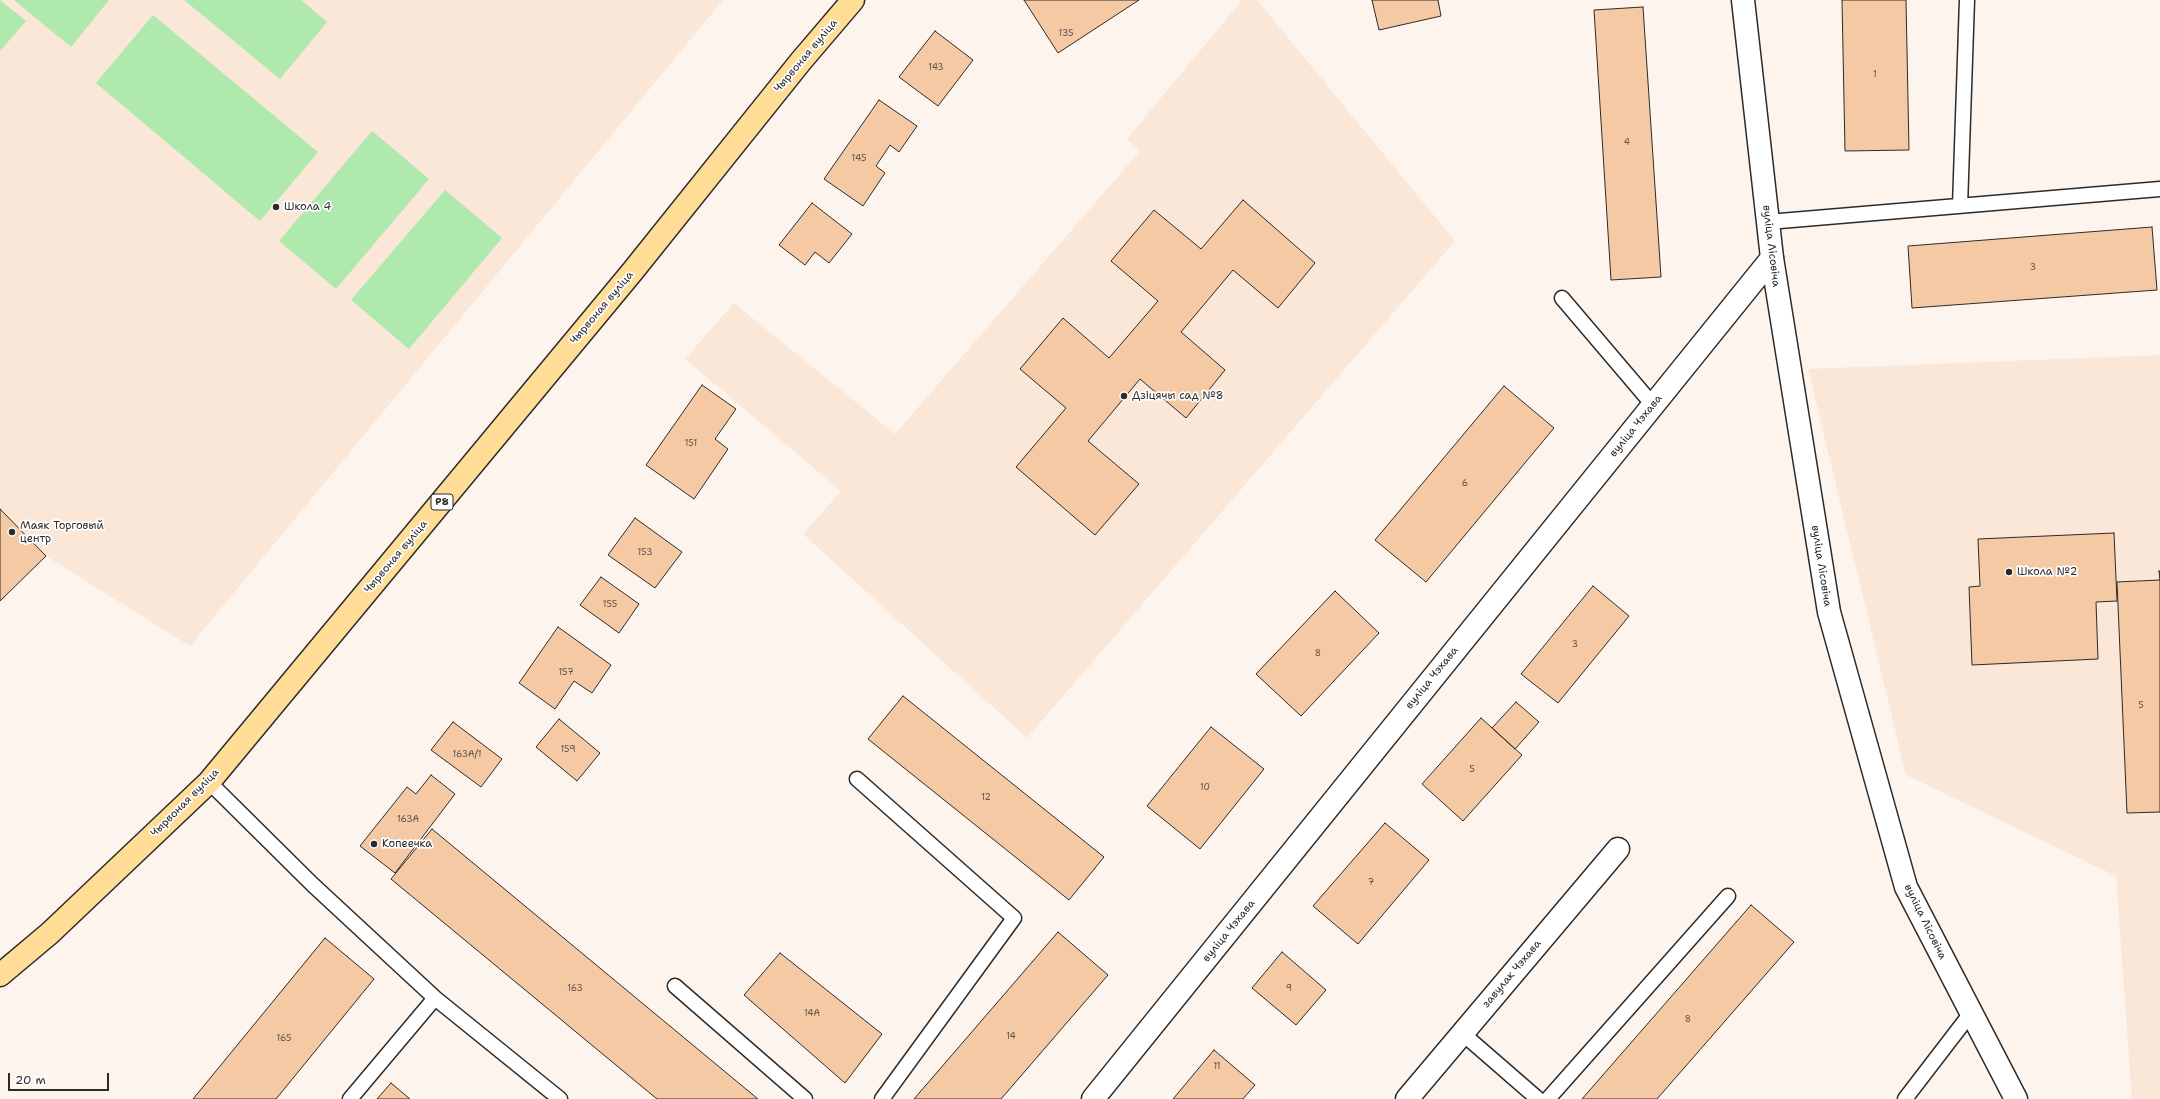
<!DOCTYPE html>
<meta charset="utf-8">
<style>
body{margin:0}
#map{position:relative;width:2160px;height:1099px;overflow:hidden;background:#fdf4ed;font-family:"Shantell Sans",sans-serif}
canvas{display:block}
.scale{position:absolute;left:8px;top:1073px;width:101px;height:18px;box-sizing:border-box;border:2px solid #2b2b2b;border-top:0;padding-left:5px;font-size:12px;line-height:14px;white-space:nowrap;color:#2b2b2b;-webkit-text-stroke:3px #fff;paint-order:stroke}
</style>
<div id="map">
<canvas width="2160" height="1099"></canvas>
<div class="scale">20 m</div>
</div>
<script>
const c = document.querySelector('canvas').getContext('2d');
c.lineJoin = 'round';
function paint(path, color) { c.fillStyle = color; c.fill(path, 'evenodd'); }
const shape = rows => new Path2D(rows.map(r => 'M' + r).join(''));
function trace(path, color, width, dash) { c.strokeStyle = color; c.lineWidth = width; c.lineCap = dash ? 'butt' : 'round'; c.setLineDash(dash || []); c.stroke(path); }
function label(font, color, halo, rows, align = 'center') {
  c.font = font + ' "Shantell Sans",sans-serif'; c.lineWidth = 3.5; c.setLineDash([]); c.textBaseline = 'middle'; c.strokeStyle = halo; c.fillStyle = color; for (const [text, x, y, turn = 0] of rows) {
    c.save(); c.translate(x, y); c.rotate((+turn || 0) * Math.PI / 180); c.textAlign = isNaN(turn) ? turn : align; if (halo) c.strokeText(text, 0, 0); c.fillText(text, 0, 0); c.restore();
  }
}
paint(shape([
 [0,0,723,0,190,646,46,556,0,601],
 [1242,0,1257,0,1455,241,1027,738,803,534,841,491,685,359,734,303,895,434,1140,151,1127,139],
 [2160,355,2160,1099,2132,1099,2116,876,1906,775,1808,369]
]), '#fbe7d7');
paint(shape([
 [0,0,26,21,0,51],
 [14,0,109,0,71,47],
 [184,0,301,0,327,22,280,79],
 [153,15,318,152,260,221,96,83],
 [372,131,429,179,336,289,279,241],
 [445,190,502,238,409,349,351,300]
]), '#afe9ad');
const building = shape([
 [1024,0,1139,0,1058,53,1024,0],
 [1372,0,1438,0,1441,16,1379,30,1372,0],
 [1842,0,1906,0,1909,150,1845,151,1842,0],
 [1643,7,1661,277,1611,280,1594,10,1643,7],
 [935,31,973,60,938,106,899,77,935,31],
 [879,100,917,126,899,152,890,145,876,166,885,173,863,206,824,179,879,100],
 [1243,200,1315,263,1278,308,1233,270,1181,332,1225,370,1186,418,1140,379,1088,441,1139,484,1095,535,1016,467,1066,408,1020,369,1063,318,1109,358,1158,301,1111,261,1154,210,1201,249,1243,200],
 [812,203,852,234,829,263,815,252,805,265,779,245,812,203],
 [2152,227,2157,290,1912,308,1908,246,2152,227],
 [702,385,736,409,715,439,728,449,694,499,646,465,702,385],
 [1504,386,1554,428,1426,582,1375,540,1504,386],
 [0,509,46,556,0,601,0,509],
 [635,518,682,552,655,588,608,555,635,518],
 [2114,533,2117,601,2096,602,2098,659,1972,665,1969,587,1980,586,1978,539,2114,533],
 [2159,571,2160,571,2160,812,2127,813,2117,582,2160,580,2159,571],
 [601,577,639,604,619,633,580,605,601,577],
 [1593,586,1629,616,1558,703,1521,674,1593,586],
 [1335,591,1379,633,1301,716,1256,674,1335,591],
 [558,627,611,665,592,693,574,681,555,709,519,683,558,627],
 [903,696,1104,857,1069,900,868,739,903,696],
 [1516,702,1539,722,1515,749,1492,728,1516,702],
 [1481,718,1522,755,1463,821,1422,784,1481,718],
 [559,719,600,753,577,781,536,747,559,719],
 [453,722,502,759,481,787,431,750,453,722],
 [1211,727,1264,769,1200,849,1147,806,1211,727],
 [431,775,455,794,395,873,360,846,407,787,416,794,431,775],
 [1385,823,1429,860,1358,944,1313,906,1385,823],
 [432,829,758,1099,657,1099,391,879,432,829],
 [1751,905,1794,942,1657,1099,1582,1099,1751,905],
 [1058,932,1108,975,1001,1099,914,1099,1058,932],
 [325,938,374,979,276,1099,193,1099,325,938],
 [1282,952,1326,990,1296,1025,1252,988,1282,952],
 [780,953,882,1034,845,1083,744,995,780,953],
 [1214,1050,1255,1085,1243,1099,1173,1099,1214,1050],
 [391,1083,410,1099,377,1099,391,1083]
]);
paint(building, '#f6c9a5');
trace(building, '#2b2b2b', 1);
const service = shape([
 [1960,206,1967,0],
 [1768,222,2160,189],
 [1562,298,1653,405],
 [857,779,1014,918,882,1099],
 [209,782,313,885,435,998,560,1099],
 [675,986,805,1099],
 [1462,1033,1538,1099],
 [350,1099,435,998],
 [1548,1099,1728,896],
 [1905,1099,1971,1013]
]);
const minor = shape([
 [1772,258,1829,612,1906,887,2016,1099],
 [1407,1099,1618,849]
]);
const tertiary = shape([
 [1093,1099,1772,258,1743,0]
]);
const primary = shape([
 [0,975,50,933,209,782,632,272,801,61,853,0]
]);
trace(service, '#2b2b2b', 17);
trace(minor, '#2b2b2b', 25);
trace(tertiary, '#2b2b2b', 25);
trace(primary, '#2b2b2b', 25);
trace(service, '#fff', 14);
trace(minor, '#fff', 22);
trace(tertiary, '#fff', 22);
trace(primary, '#ffdd96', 22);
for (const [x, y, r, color] of [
 [276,207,4,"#2b2b2b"],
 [1124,396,4,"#2b2b2b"],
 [12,532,4,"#2b2b2b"],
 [2009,572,4,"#2b2b2b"],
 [374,844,4,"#2b2b2b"]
]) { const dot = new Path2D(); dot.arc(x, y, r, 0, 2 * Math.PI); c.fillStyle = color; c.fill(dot); trace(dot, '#fff', 1.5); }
label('9px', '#5e524a', null, [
 ["135",1066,34],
 ["143",936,68],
 ["1",1875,75],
 ["4",1627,143],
 ["145",859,159],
 ["3",2033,268],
 ["151",691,444],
 ["6",1465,484],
 ["153",645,553],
 ["155",610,605],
 ["3",1575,645],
 ["8",1318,654],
 ["157",566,673],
 ["5",2141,706],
 ["159",568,750],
 ["163А/1",467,755],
 ["5",1472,770],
 ["10",1205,788],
 ["12",986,798],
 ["163А",408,820],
 ["7",1371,883],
 ["163",575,989],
 ["9",1289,989],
 ["14А",812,1014],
 ["8",1688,1020],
 ["14",1011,1037],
 ["165",284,1039],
 ["11",1217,1067]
]);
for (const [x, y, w] of [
 [442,502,22]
]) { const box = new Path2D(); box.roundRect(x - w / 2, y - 8, w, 16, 3); c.fillStyle = '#fff'; c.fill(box); trace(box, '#2b2b2b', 1); }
label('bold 10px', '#2b2b2b', null, [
 ["Р8",442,502]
]);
label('11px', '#2b2b2b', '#fff', [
 ["Чырвоная вуліца",806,56,-50],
 ["вуліца Лісовіча",1771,246,83],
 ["Чырвоная вуліца",602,308,-50],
 ["вуліца Чэхава",1636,426,-51],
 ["Чырвоная вуліца",396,557,-50],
 ["вуліца Лісовіча",1821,566,81],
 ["вуліца Чэхава",1432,678,-51],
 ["Чырвоная вуліца",185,803,-45],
 ["вуліца Лісовіча",1925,922,64],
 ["вуліца Чэхава",1229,931,-51],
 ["завулак Чэхава",1512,974,-50]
]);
label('11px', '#2b2b2b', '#fff', [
 ["Школа 4",284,207],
 ["Дзіцячы сад №8",1132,396],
 ["Маяк Торговый",20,526],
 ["центр",20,539],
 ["Школа №2",2017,572],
 ["Копеечка",382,844]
], 'left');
</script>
